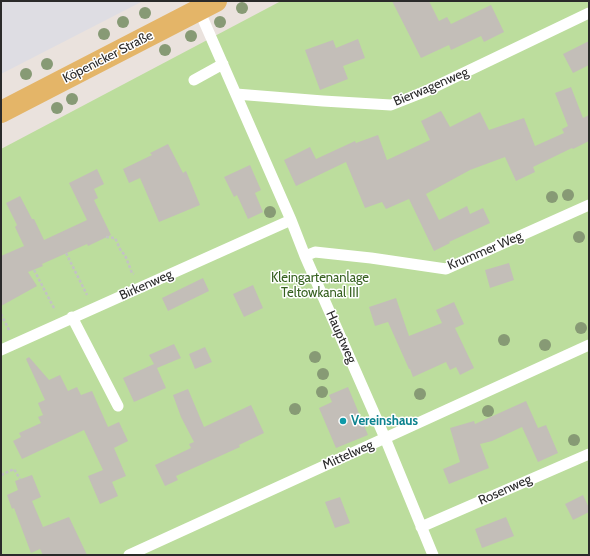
<!DOCTYPE html>
<meta charset="utf-8">
<style>
body{margin:0}
#map{position:relative;width:590px;height:556px;overflow:hidden;background:#eae2dd;font-family:Cabin,sans-serif}
canvas{display:block}
.frame{position:absolute;inset:0;border:2px solid #2a2a2a;pointer-events:none}
</style>
<div id="map">
<canvas width="590" height="556"></canvas>
<div class="frame"></div>
</div>
<script>
const c = document.querySelector('canvas').getContext('2d');
c.lineJoin = 'round';
function paint(path, color) { c.fillStyle = color; c.fill(path, 'evenodd'); }
const shape = rows => new Path2D(rows.map(r => 'M' + r).join(''));
function trace(path, color, width, dash) { c.strokeStyle = color; c.lineWidth = width; c.lineCap = dash ? 'butt' : 'round'; c.setLineDash(dash || []); c.stroke(path); }
function label(font, color, halo, rows, align = 'center') {
  c.font = font + ' Cabin,sans-serif'; c.lineWidth = 3; c.setLineDash([]); c.textBaseline = 'middle'; c.strokeStyle = halo; c.fillStyle = color; for (const [text, x, y, turn = 0] of rows) {
    c.save(); c.translate(x, y); c.rotate((+turn || 0) * Math.PI / 180); c.textAlign = isNaN(turn) ? turn : align; if (halo) c.strokeText(text, 0, 0); c.fillText(text, 0, 0); c.restore();
  }
}
paint(shape([
 [1,1,143,1,1,74]
]), '#dedde3');
paint(shape([
 [281,1,589,1,589,555,1,555,1,149]
]), '#bcdd9d');
paint(shape([
 [392,1,429,1,439,21,447,17,451,24,491,5,504,32,484,42,481,36,451,50,449,45,421,58],
 [358,39,365,58,343,66,348,79,320,90,305,50,333,40,336,48],
 [589,41,589,65,573,73,563,54],
 [571,87,583,118,589,115,589,141,573,149,572,148,533,167,535,172,516,181,505,157,470,170,426,194,439,220,467,206,470,214,483,208,490,223,449,242,450,243,434,251,409,199,386,209,382,202,365,208,346,162,296,186,284,160,310,147,316,159,355,141,356,143,378,135,387,160,430,140,421,121,441,111,450,127,480,112,489,130,524,118,535,146,564,133,562,129,568,126,555,93],
 [168,144,183,173,186,171,200,205,159,222,140,178,129,183,123,169,152,155,150,153],
 [250,165,261,190,255,193,263,212,248,219,237,195,234,197,224,177],
 [97,169,104,184,94,189,98,198,94,200,111,235,88,246,87,244,42,264,43,266,28,272,37,286,1,306,1,256,24,246,15,227,17,225,6,203,20,196,32,219,34,219,44,240,87,220,69,183],
 [509,263,514,280,490,288,485,270],
 [203,278,209,291,168,311,162,298],
 [253,285,263,308,244,317,233,294],
 [396,298,409,336,442,323,436,310,454,302,464,324,455,328,474,368,460,375,456,367,450,370,446,362,413,377,410,369,409,369,388,322,375,326,369,307],
 [174,344,181,358,157,368,166,388,134,402,123,378,154,364,149,355],
 [205,347,212,362,195,369,189,354],
 [29,357,49,380,60,375,68,391,77,387,81,395,92,391,108,427,119,422,128,441,114,448,126,476,112,482,118,496,100,504,88,476,103,470,84,430,22,459,13,441,21,437,19,433,41,423,38,417,43,415,38,403,45,400,26,359],
 [348,387,368,435,336,448,319,408,332,402,329,395],
 [188,389,204,427,251,405,264,433,239,445,240,447,176,476,178,480,165,486,155,465,191,448,189,444,194,442,181,417,173,395],
 [526,401,538,428,546,425,558,453,538,462,522,427,492,441,480,444,489,468,449,484,443,469,460,462,450,428,474,421,475,424],
 [32,475,41,497,32,501,43,527,69,517,87,555,43,555,40,549,31,553,14,508,12,509,7,495,18,490,15,481],
 [583,495,589,508,589,512,573,520,565,504],
 [340,497,350,523,335,528,325,502],
 [506,517,514,536,482,548,475,529]
]), '#c3beb8');
trace(shape([
 [106,237,115,238,121,251,125,255,132,273,134,274],
 [66,253,87,295],
 [34,270,55,310],
 [1,314,9,330],
 [1,475,14,469,20,479]
]), '#c3c3c3', 2.5, [3, 2]);
trace(shape([
 [199,10,291,220,305,256,385,438,433,555],
 [194,80,223,64],
 [236,94,323,101,391,105,424,92,589,13],
 [305,256,315,252,371,258,446,269,589,205],
 [72,317,118,406],
 [1,350,291,220],
 [421,527,589,454],
 [129,555,589,345]
]), '#fff', 11);
trace(shape([
 [1,112,216,1]
]), '#e4b568', 22);
c.fillStyle = '#879a75';
for (const [x, y] of [
 [242,8],
 [145,13],
 [123,22],
 [220,22],
 [104,34],
 [191,36],
 [165,50],
 [47,64],
 [26,74],
 [72,99],
 [57,108],
 [568,195],
 [552,197],
 [270,212],
 [579,237],
 [581,328],
 [504,340],
 [545,345],
 [315,357],
 [323,374],
 [322,392],
 [420,394],
 [295,409],
 [488,411],
 [574,440]
]) { c.beginPath(); c.arc(x, y, 6, 0, 2 * Math.PI); c.fill(); }
for (const [x, y, r, color] of [
 [343,421,4,"#0f9aa8"]
]) { const dot = new Path2D(); dot.arc(x, y, r, 0, 2 * Math.PI); c.fillStyle = color; c.fill(dot); trace(dot, '#fff', 1.5); }
label('13px', '#2a2a2a', '#fff', [
 ["Köpenicker Straße",108,57,-27],
 ["Bierwagenweg",431,87,-23],
 ["Krummer Weg",485,251,-23],
 ["Birkenweg",146,285,-24],
 ["Hauptweg",341,337,66],
 ["Mittelweg",348,455,-24],
 ["Rosenweg",505,490,-24]
]);
label('13px', '#366020', '#fff', [
 ["Kleingartenanlage",320,278],
 ["Teltowkanal III",320,293]
]);
label('bold 13px', '#0d838f', '#fff', [
 ["Vereinshaus",351,421]
], 'left');
</script>
